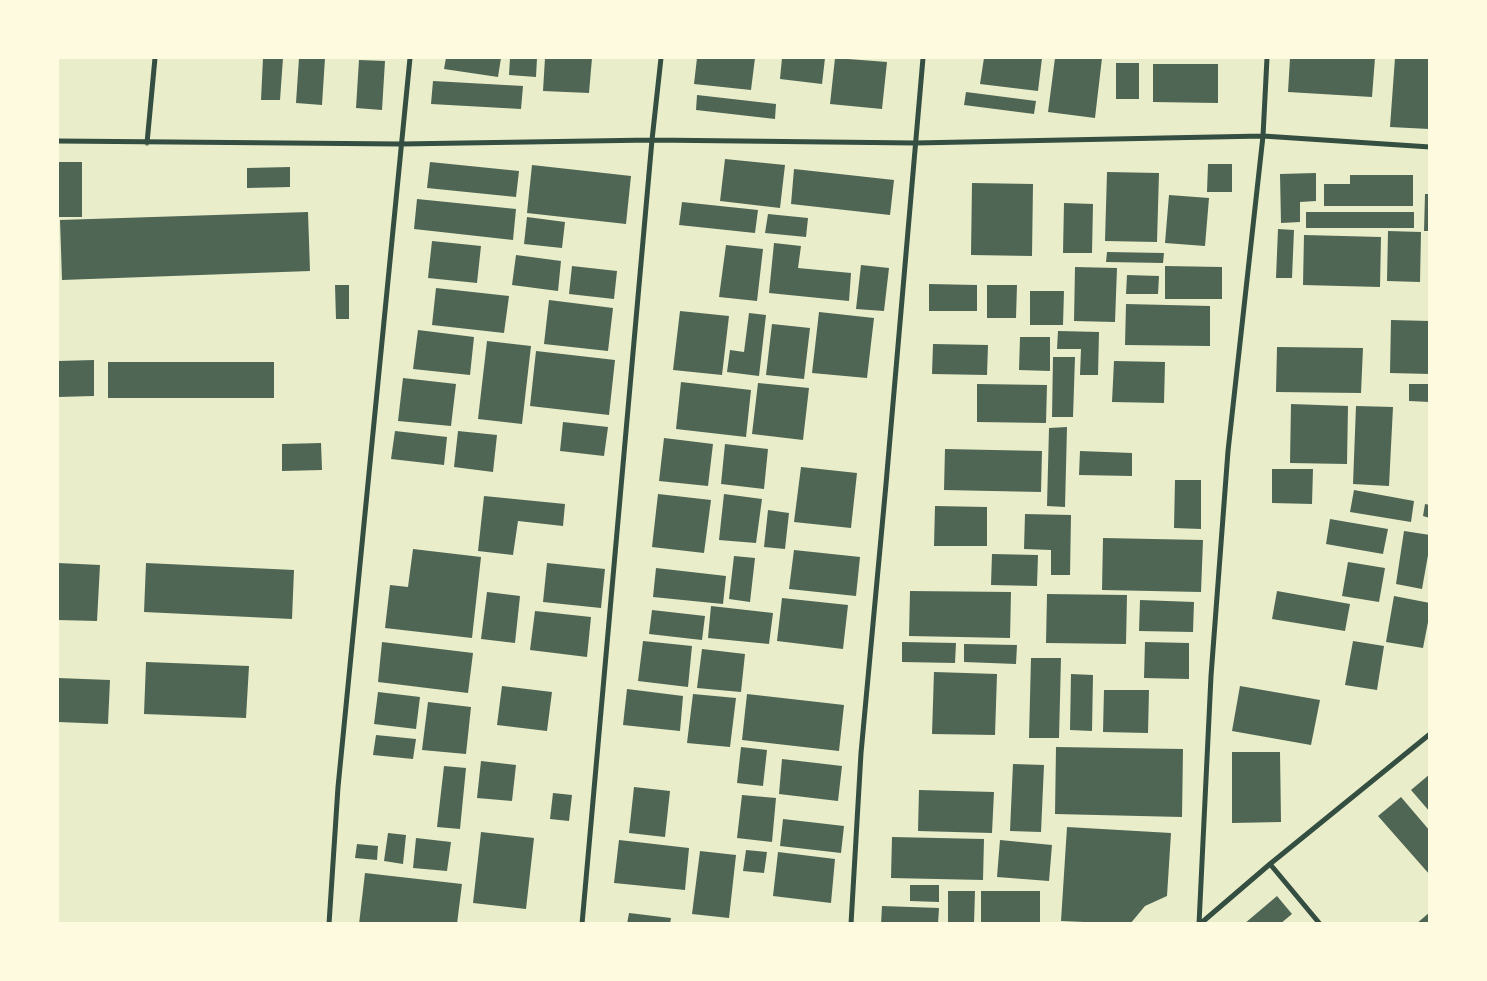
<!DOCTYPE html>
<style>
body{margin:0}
#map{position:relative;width:1487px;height:981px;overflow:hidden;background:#e9edc9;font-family:Barlow,sans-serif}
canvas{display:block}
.frame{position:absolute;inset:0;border:59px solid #fefae0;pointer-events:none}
</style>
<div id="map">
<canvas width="1487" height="981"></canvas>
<div class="frame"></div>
</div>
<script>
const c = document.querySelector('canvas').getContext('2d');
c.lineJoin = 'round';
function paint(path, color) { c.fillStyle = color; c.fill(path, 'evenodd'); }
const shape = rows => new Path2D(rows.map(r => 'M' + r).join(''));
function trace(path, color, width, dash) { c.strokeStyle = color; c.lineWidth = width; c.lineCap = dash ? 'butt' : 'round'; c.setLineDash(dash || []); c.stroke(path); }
paint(shape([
 [263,58,283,58,280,100,261,100],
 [299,58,325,58,322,105,296,103],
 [446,58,501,58,498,77,444,69],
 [510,58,537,58,536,77,509,75],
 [545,58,592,58,589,93,543,91],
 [697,58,755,58,751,90,694,84],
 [782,58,825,58,822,84,780,79],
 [835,58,887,62,882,109,830,104],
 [984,58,1042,58,1038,91,980,84],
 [1055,58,1102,58,1095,118,1048,112],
 [1290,58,1375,58,1372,97,1288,92],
 [1395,58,1430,58,1429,129,1390,127],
 [359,60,385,61,382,110,356,108],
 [1116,63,1139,63,1139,99,1116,99],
 [1153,64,1218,64,1218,103,1153,102],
 [433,81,523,86,521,109,431,104],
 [966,92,1036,101,1034,114,964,105],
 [697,95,776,104,775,119,696,110],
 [725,159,785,165,780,208,720,201],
 [58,162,82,162,82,217,58,217],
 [430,162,519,171,516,197,427,188],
 [1208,164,1232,164,1232,192,1207,192],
 [532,165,631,176,626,224,527,213],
 [290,167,290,187,247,188,247,168],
 [794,169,894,180,890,215,791,204],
 [1107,172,1159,173,1157,242,1105,241],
 [1316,173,1316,201,1300,202,1300,222,1281,223,1280,174],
 [1350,175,1413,175,1413,206,1324,206,1324,184,1350,184],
 [972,183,1033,184,1032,256,971,255],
 [1425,194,1430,194,1430,231,1424,231],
 [1169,195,1209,198,1205,246,1165,243],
 [417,199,516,209,513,240,414,229],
 [682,202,758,210,755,233,679,225],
 [1064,203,1093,204,1092,253,1063,253],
 [308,212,310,271,62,280,60,220],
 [1306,212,1414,212,1414,228,1306,228],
 [768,214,808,218,806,237,765,233],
 [527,217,565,222,562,248,524,244],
 [1278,229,1294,230,1292,278,1276,278],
 [1388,231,1421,232,1420,282,1387,281],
 [1304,235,1381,237,1380,287,1303,285],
 [432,241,481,246,477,283,428,278],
 [774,243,801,246,798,268,851,273,849,301,769,293],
 [726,245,763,249,757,301,719,297],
 [1107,252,1164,253,1163,263,1106,262],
 [516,255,561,261,558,291,512,285],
 [861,265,889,268,884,311,856,309],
 [572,266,617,271,614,299,569,294],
 [1165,266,1222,267,1222,299,1165,299],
 [1075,267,1117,268,1115,322,1074,321],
 [1127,275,1159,276,1158,294,1126,294],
 [929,284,977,285,977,311,929,311],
 [335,285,349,285,349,319,336,319],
 [987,285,1017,285,1016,318,987,318],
 [436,288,509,296,504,333,432,325],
 [1030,291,1064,291,1063,325,1030,325],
 [549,300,613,308,608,351,544,344],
 [1126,304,1210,306,1210,346,1125,345],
 [680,311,729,316,722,375,673,370],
 [819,312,874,318,867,378,812,373],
 [749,313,766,315,759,376,727,372,730,350,744,352],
 [1391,320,1430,321,1430,374,1390,373],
 [772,324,810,328,804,379,766,375],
 [418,330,474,337,470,375,413,369],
 [1058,331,1099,332,1098,375,1080,375,1081,349,1057,349],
 [1020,337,1050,337,1050,371,1019,370],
 [487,341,531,346,522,424,478,419],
 [933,344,988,345,987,375,932,374],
 [1277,347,1363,348,1361,393,1276,392],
 [536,351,615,360,609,415,530,406],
 [1053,357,1075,357,1073,417,1052,417],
 [94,360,94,396,58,397,58,361],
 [1114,361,1165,362,1164,403,1112,402],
 [108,362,274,362,274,398,108,398],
 [403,378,456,384,451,426,398,421],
 [681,382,751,390,746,437,676,429],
 [758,383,809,388,803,440,752,434],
 [977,384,1047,385,1046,423,977,422],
 [1409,384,1430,384,1430,402,1409,401],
 [1291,404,1348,406,1347,464,1290,463],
 [1356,406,1393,407,1389,486,1353,484],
 [563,422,608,427,604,456,560,451],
 [1067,427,1065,507,1047,506,1049,428],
 [395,431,447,437,444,465,391,459],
 [458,431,497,435,493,472,454,467],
 [664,438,713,444,708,486,659,481],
 [321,443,322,470,282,471,282,444],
 [725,444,768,449,764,489,721,484],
 [945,449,1042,451,1041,492,944,490],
 [1080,451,1132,453,1132,476,1079,475],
 [801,467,857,473,851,528,794,522],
 [1272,469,1313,469,1312,504,1272,503],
 [1175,480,1201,480,1201,529,1174,528],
 [1354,490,1414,501,1411,522,1350,512],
 [658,494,711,500,704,553,652,547],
 [724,494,762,499,756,543,719,540],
 [484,496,565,504,563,526,518,521,513,555,478,551],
 [1425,504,1430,505,1430,518,1423,516],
 [935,506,987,507,987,546,934,546],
 [768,510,789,513,785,549,764,547],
 [1025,514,1071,515,1070,575,1051,575,1051,550,1024,549],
 [1330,519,1388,529,1383,554,1326,544],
 [1404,531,1430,535,1430,544,1422,589,1396,584],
 [1103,538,1203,540,1201,592,1102,590],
 [413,549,481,557,472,638,385,628,390,585,408,587],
 [794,550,860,557,856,596,789,589],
 [992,554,1038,555,1037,586,991,585],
 [734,556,755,558,750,602,729,599],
 [1348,562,1385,568,1379,602,1342,596],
 [58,563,100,565,97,621,58,620],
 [146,563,294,570,292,619,144,612],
 [547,563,605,569,601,608,543,602],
 [656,568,726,576,723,604,653,597],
 [910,591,1011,592,1010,638,909,636],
 [1277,591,1350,604,1345,631,1272,619],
 [487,592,520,596,515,643,481,639],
 [1047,594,1127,595,1126,644,1046,643],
 [1394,596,1430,603,1430,612,1423,648,1386,642],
 [782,598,848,605,843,649,777,641],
 [1140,600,1194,602,1193,632,1139,631],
 [711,606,773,613,769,644,708,638],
 [652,610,705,616,702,640,649,634],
 [535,611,591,617,587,657,530,650],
 [643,641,692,646,688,687,638,681],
 [1353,641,1384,646,1377,690,1345,685],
 [382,642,473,653,468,693,378,682],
 [902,642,956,643,955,663,902,662],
 [1145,642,1189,643,1189,679,1144,678],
 [964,644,1017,645,1016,664,964,662],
 [702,649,745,654,741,692,697,688],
 [1031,658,1061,658,1059,738,1029,738],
 [146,662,249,666,246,718,144,714],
 [934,672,997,674,995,735,932,734],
 [1071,674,1093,675,1092,731,1070,730],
 [58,678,110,680,108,724,58,722],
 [502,686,552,692,547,731,497,725],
 [1240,686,1320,700,1311,745,1232,731],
 [627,689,683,696,680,731,623,725],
 [1104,690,1149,690,1148,733,1103,732],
 [378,692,420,697,416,729,374,724],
 [693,694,736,698,730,747,687,743],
 [747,694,844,705,839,751,742,740],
 [428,702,471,707,466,754,422,750],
 [376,735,416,739,413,759,373,755],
 [741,747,767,750,763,786,737,783],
 [1056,747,1183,749,1182,817,1055,814],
 [1232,752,1280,752,1281,822,1232,823],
 [782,759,842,766,838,801,779,794],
 [481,761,516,765,512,801,477,798],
 [1013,764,1044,765,1041,832,1010,831],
 [444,766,466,768,460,829,437,827],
 [1430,774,1430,812,1411,790],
 [634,787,670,791,665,837,629,833],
 [919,790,994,792,992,833,918,831],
 [553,793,572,795,569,821,550,819],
 [742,795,776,798,772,842,737,838],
 [1401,797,1430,831,1430,875,1378,816],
 [783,819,844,826,841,853,780,846],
 [1067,827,1171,833,1167,896,1145,906,1130,924,1061,921],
 [481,832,534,838,526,909,473,903],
 [388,833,406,835,403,864,384,861],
 [892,837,984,839,983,880,891,878],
 [416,838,451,842,447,871,413,868],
 [619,840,689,848,685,890,614,883],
 [1000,840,1052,845,1049,881,997,877],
 [357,844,378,846,377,860,355,858],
 [746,850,767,852,764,873,743,871],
 [700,851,736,855,729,918,692,914],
 [778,852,835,859,831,903,773,896],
 [365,873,462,884,457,924,359,924],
 [910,885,939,885,939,902,910,901],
 [948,891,975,891,974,924,948,924],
 [981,891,1040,891,1040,924,981,924],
 [1277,896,1292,914,1280,924,1244,924],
 [882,906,939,908,938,924,881,924],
 [1430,912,1430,924,1416,924],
 [629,913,671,918,670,924,627,924]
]), '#4f6655');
trace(shape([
 [58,141,401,144,652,140,915,143,1263,136,1430,147],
 [147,143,155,58],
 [1270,864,1320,924],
 [329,924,338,787,410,58],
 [582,924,652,140,661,58],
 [851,924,861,753,886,484,923,58],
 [1199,924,1211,676,1228,451,1263,136,1267,58],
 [1200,924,1270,864,1430,734]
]), '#344e41', 5);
</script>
